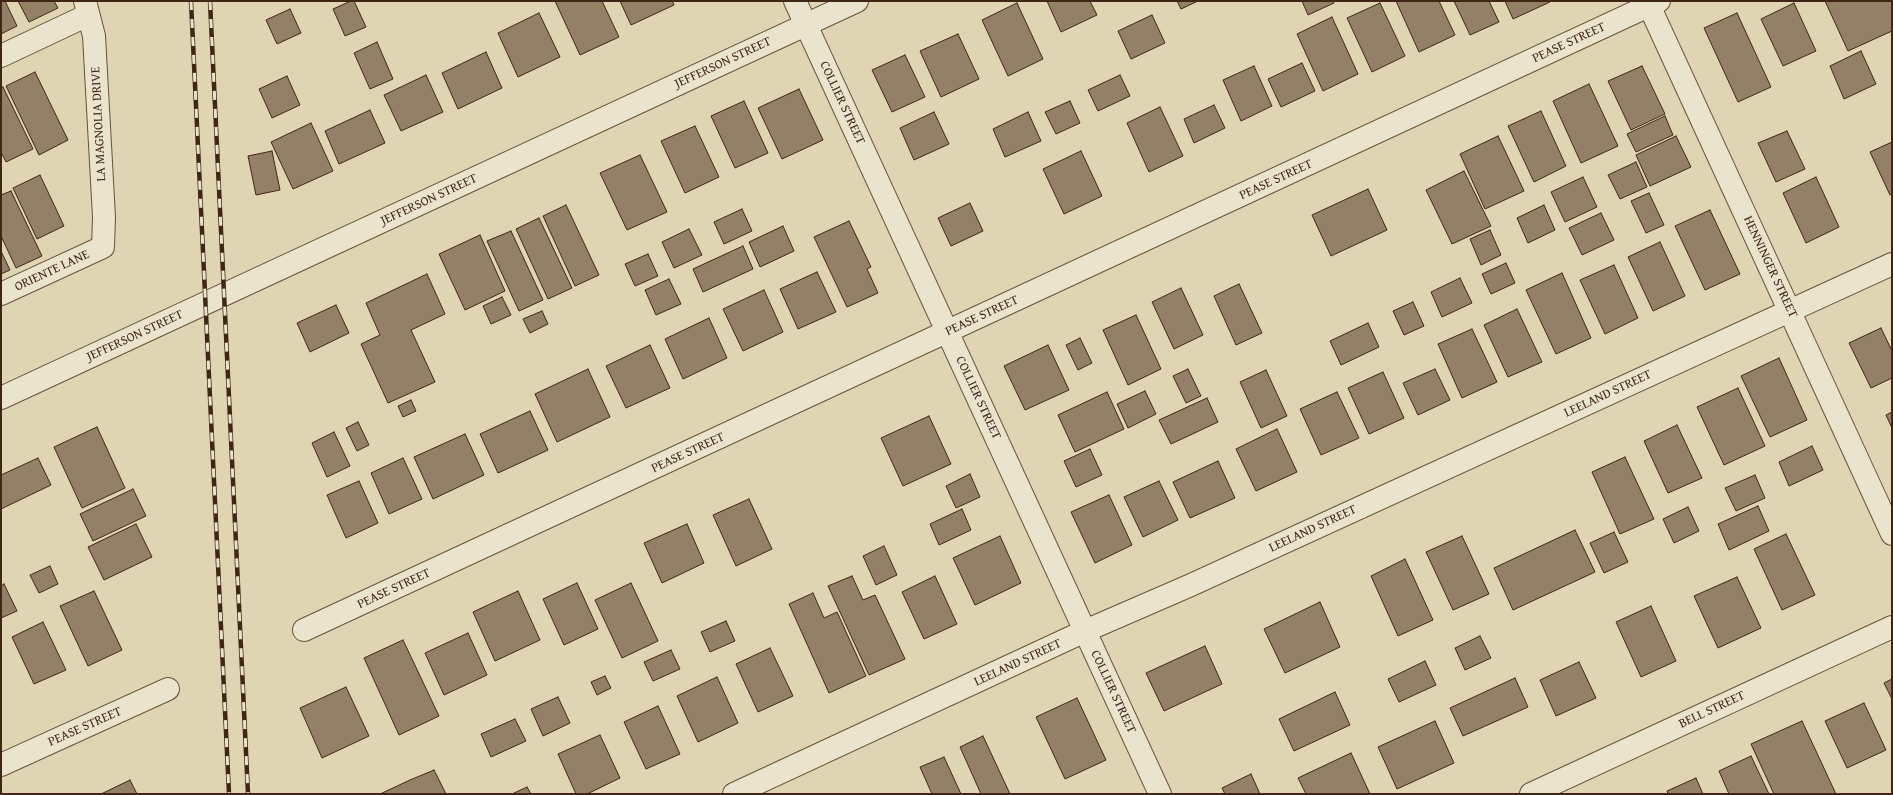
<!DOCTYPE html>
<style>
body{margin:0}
#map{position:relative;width:1893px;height:795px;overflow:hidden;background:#e0d5b2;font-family:"Gentium Book Plus",serif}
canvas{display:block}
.frame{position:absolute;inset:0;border:2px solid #402615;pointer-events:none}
</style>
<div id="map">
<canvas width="1893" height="795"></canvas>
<div class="frame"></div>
</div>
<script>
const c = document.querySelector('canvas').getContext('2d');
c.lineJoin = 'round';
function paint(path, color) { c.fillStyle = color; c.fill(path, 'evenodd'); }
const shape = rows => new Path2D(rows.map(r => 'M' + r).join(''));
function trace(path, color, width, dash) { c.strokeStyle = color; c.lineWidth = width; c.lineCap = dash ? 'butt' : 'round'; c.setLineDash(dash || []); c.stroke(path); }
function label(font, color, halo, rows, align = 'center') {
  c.font = font + ' "Gentium Book Plus",serif'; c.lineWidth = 3; c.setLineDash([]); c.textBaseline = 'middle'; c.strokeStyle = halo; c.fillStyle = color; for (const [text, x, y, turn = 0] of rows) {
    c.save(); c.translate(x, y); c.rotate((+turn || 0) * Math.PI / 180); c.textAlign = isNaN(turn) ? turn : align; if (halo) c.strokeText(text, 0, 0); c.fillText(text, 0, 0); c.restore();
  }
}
const building = shape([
 [1,1,5,1,17,26,1,34,1,1],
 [18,1,54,1,58,8,29,22,18,1],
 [351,1,354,1,366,27,345,36,333,9,351,1],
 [555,1,602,1,619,37,580,55,555,1],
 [620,1,672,1,674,5,631,25,620,1],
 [1047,1,1090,1,1097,15,1061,32,1047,1],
 [1177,1,1198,1,1181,9,1177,1],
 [1302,1,1333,1,1334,3,1308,15,1302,1],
 [1396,1,1439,1,1455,35,1419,52,1396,1],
 [1454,1,1489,1,1499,22,1470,35,1454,1],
 [1505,1,1549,1,1550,2,1513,19,1505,1],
 [1825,1,1892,1,1892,31,1848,51,1825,1],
 [1017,3,1043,59,1008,76,982,20,1017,3],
 [1380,3,1405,56,1372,72,1347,18,1380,3],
 [1794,3,1816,51,1783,66,1761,19,1794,3],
 [290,9,301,33,277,44,266,20,290,9],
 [539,13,560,57,518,77,498,33,539,13],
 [1737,13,1771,87,1738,102,1704,28,1737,13],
 [1152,15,1165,43,1131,59,1118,31,1152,15],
 [1332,17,1358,74,1323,91,1297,34,1332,17],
 [958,34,979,79,941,97,920,51,958,34],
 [377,42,393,79,370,89,354,53,377,42],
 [1861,51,1876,84,1844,99,1830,66,1861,51],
 [486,52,502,88,458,109,442,73,486,52],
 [905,55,925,97,892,112,872,70,905,55],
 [1302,63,1315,91,1281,107,1268,79,1302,63],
 [1254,66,1272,106,1241,121,1223,80,1254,66],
 [1642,66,1665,114,1631,130,1608,81,1642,66],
 [35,72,68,140,39,155,6,86,35,72],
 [426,75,443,112,401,131,384,95,426,75],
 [1120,75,1130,96,1098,111,1088,90,1120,75],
 [287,76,300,105,272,118,259,89,287,76],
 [1589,84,1618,146,1581,163,1553,101,1589,84],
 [3,87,33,149,6,162,1,152,1,88,3,87],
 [799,89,823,140,782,159,758,108,799,89],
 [744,101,768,153,735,168,711,116,744,101],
 [1070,101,1080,123,1056,134,1045,112,1070,101],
 [1214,105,1225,128,1194,143,1184,119,1214,105],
 [1160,107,1183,156,1149,172,1127,123,1160,107],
 [370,110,385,143,339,164,325,131,370,110],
 [1541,111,1566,166,1534,182,1508,126,1541,111],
 [934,112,949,144,914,160,900,128,934,112],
 [1028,112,1041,141,1005,157,993,129,1028,112],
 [1665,116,1673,135,1636,152,1627,134,1665,116],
 [311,123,333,171,293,189,271,142,311,123],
 [695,126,719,177,685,193,661,141,695,126],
 [1787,131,1805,169,1776,182,1758,143,1787,131],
 [1498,136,1524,191,1485,209,1460,154,1498,136],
 [1676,136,1691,167,1650,186,1636,155,1676,136],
 [1892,142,1892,194,1890,195,1870,152,1892,142],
 [272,151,280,190,256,195,248,156,272,151],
 [1081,151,1102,196,1064,214,1043,169,1081,151],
 [640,155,667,212,627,230,600,173,640,155],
 [1636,162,1647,187,1620,199,1608,175,1636,162],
 [1464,171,1491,226,1452,244,1426,190,1464,171],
 [40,175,64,226,37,239,13,188,40,175],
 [1583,177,1597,207,1565,222,1551,192,1583,177],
 [1816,177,1839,227,1806,243,1783,193,1816,177],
 [1368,189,1387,230,1331,256,1312,215,1368,189],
 [11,191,42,256,16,268,1,236,1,195,11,191],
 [1649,193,1664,225,1646,233,1631,201,1649,193],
 [970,203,983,231,951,246,938,218,970,203],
 [566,205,599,275,575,286,543,216,566,205],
 [1544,205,1555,230,1528,243,1517,218,1544,205],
 [742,209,752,231,724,244,714,222,742,209],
 [1710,210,1740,274,1705,290,1675,226,1710,210],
 [1601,213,1614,240,1582,255,1569,228,1601,213],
 [539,218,572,288,548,299,516,229,539,218],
 [849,221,871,267,867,269,878,293,847,307,814,237,849,221],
 [783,226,794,251,760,267,749,242,783,226],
 [689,229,702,255,674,268,662,242,689,229],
 [1490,230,1501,255,1481,265,1470,239,1490,230],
 [511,231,543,300,519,311,487,241,511,231],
 [480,235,505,291,465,310,439,254,480,235],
 [1660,242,1685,296,1653,311,1628,257,1660,242],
 [743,246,753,269,703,292,693,269,743,246],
 [1,251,10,270,1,274,1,251],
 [648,254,658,276,635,286,625,264,648,254],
 [1506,263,1515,283,1491,294,1482,274,1506,263],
 [1614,265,1638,318,1605,334,1580,280,1614,265],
 [817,272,836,312,798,329,780,289,817,272],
 [1562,273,1591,338,1556,354,1526,290,1562,273],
 [427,274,445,314,411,330,435,382,388,403,361,344,380,335,366,303,427,274],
 [1460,278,1472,303,1442,317,1431,292,1460,278],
 [669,279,681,304,656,315,645,290,669,279],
 [1239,284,1262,333,1236,345,1214,296,1239,284],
 [1181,288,1203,335,1174,349,1152,302,1181,288],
 [764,290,783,332,743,351,723,309,764,290],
 [502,297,511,315,491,324,483,306,502,297],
 [1413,302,1424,326,1404,335,1393,311,1413,302],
 [336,305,349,333,310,352,297,323,336,305],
 [1517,309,1542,362,1508,377,1484,325,1517,309],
 [542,311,548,324,530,333,523,319,542,311],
 [1136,315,1161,369,1128,385,1103,330,1136,315],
 [709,318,727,358,683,379,665,339,709,318],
 [1368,323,1379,347,1341,365,1330,341,1368,323],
 [1881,328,1892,351,1892,378,1871,388,1849,343,1881,328],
 [1472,329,1497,382,1462,398,1438,344,1472,329],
 [1080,338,1092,363,1078,370,1066,345,1080,338],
 [650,345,670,388,626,408,606,366,650,345],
 [1048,345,1069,390,1025,410,1004,366,1048,345],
 [1779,358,1807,420,1770,437,1741,376,1779,358],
 [588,369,610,417,557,442,535,394,588,369],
 [1188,369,1201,396,1186,403,1173,376,1188,369],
 [1435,369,1450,400,1418,415,1403,383,1435,369],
 [1266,370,1287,416,1261,428,1240,382,1266,370],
 [1383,372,1404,418,1369,434,1348,388,1383,372],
 [1738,388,1765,446,1724,465,1697,407,1738,388],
 [1145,391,1156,414,1128,428,1117,404,1145,391],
 [1107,392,1124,429,1075,452,1058,415,1107,392],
 [1337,392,1359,438,1321,455,1300,409,1337,392],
 [1207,398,1218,422,1171,444,1159,420,1207,398],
 [411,400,416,411,403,417,398,406,411,400],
 [530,411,548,450,498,473,480,434,530,411],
 [1892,412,1892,428,1886,415,1892,412],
 [929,416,951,464,903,486,881,438,929,416],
 [358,422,369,445,357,451,346,428,358,422],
 [1677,425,1702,478,1668,493,1644,441,1677,425],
 [97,427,125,488,82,508,54,447,97,427],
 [1277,429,1297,472,1256,491,1236,449,1277,429],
 [334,432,350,466,327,477,312,443,334,432],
 [465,434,484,475,433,499,414,457,465,434],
 [1812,446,1823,470,1789,486,1779,462,1812,446],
 [1090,449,1102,475,1076,487,1064,461,1090,449],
 [1625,457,1654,519,1620,534,1592,472,1625,457],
 [38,458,51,485,1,509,1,475,38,458],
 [403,458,422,499,389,514,371,473,403,458],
 [1218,461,1235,498,1190,518,1173,482,1218,461],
 [970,474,980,497,956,508,946,486,970,474],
 [1755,475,1765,498,1736,511,1725,488,1755,475],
 [359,481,378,523,346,538,327,495,359,481],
 [1159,481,1178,520,1143,537,1124,497,1159,481],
 [133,489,146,516,93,541,80,514,133,489],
 [1109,495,1132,545,1095,563,1071,512,1109,495],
 [749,499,772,549,736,566,713,515,749,499],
 [1758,506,1769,531,1729,550,1718,524,1758,506],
 [1688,507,1699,531,1674,543,1663,519,1688,507],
 [962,509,971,530,939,545,930,524,962,509],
 [136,524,152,557,104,580,88,547,136,524],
 [687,524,704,563,662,583,644,543,687,524],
 [1575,530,1595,572,1513,610,1494,568,1575,530],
 [1614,532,1628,562,1604,573,1590,543,1614,532],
 [1786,534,1815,595,1782,610,1754,549,1786,534],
 [1000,536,1021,583,975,605,953,558,1000,536],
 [1462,536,1489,594,1453,610,1426,552,1462,536],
 [884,546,897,575,876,585,863,556,884,546],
 [1405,559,1433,620,1398,636,1371,576,1405,559],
 [50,566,58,584,39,593,30,575,50,566],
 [852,576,863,600,875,595,905,659,869,675,828,586,852,576],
 [935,576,957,624,924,639,902,592,935,576],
 [1737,577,1761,628,1718,648,1694,596,1737,577],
 [577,583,598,629,564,645,543,599,577,583],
 [631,583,658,641,622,658,595,600,631,583],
 [4,584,17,611,1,618,1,586,4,584],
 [94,591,122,650,88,666,60,606,94,591],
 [518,591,540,640,495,661,473,612,518,591],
 [813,593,824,618,837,612,866,676,829,693,789,604,813,593],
 [1320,602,1340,647,1285,673,1264,629,1320,602],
 [1651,606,1676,661,1641,677,1616,622,1651,606],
 [726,621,735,641,710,652,701,632,726,621],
 [43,622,66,670,34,684,12,637,43,622],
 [468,633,487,675,444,695,425,653,468,633],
 [1480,636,1491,658,1465,670,1455,648,1480,636],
 [403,640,439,716,399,735,364,658,403,640],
 [1205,646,1222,684,1164,711,1146,673,1205,646],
 [770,648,793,696,758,712,736,664,770,648],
 [671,650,680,669,653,681,644,662,671,650],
 [1425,661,1436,685,1399,702,1388,679,1425,661],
 [1579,662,1596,698,1556,716,1540,680,1579,662],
 [605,676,611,688,597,695,591,682,605,676],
 [717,677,738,723,698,742,677,696,717,677],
 [1515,678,1528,707,1463,736,1450,708,1515,678],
 [1892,679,1892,699,1884,683,1892,679],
 [346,687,369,736,322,758,300,708,346,687],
 [1335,692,1350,725,1294,751,1279,719,1335,692],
 [558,697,570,723,543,736,531,709,558,697],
 [1077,698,1106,760,1065,779,1036,717,1077,698],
 [1864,703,1886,750,1847,768,1825,721,1864,703],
 [658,706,680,754,646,769,624,722,658,706],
 [515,719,526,741,491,757,481,734,515,719],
 [1435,721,1454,763,1397,789,1378,747,1435,721],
 [1802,721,1836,794,1774,794,1751,744,1802,721],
 [600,735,620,778,587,794,576,794,558,754,600,735],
 [983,736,1010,794,981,794,960,747,983,736],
 [1351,753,1370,794,1306,794,1298,778,1351,753],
 [1751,756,1769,794,1729,794,1719,771,1751,756],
 [944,757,961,794,932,794,920,767,944,757],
 [434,770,446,794,380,794,410,780,434,770],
 [1251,774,1260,794,1225,794,1222,788,1251,774],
 [1696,778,1703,794,1668,794,1667,791,1696,778],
 [130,780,137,794,101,794,130,780],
 [527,787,531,794,512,794,527,787]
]);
paint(building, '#938167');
trace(building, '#402615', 1);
const minor = shape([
 [795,1,1160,794],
 [1647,1,1892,534],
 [1,56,88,15],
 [1,294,103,247,104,217,94,36,85,1],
 [304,630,1659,1],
 [1,765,168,689],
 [734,794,1085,631,1191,585,1892,264],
 [1531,794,1892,627]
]);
const tertiary = shape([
 [1,398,857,1]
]);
trace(minor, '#68523c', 24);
trace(tertiary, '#68523c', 24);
trace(minor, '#ebe4cd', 22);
trace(tertiary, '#ebe4cd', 22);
const rail = shape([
 [191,1,229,794],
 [210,1,248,794]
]);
trace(rail, '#402615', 4.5);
trace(rail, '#ebe4cd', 3, [9]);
label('13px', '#402615', '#ebe4cd', [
 ["PEASE STREET",1569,43,-25],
 ["JEFFERSON STREET",723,63,-25],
 ["COLLIER STREET",842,103,65],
 ["LA MAGNOLIA DRIVE",99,124,-93],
 ["PEASE STREET",1276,180,-25],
 ["JEFFERSON STREET",429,200,-25],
 ["HENNINGER STREET",1770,267,65],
 ["ORIENTE LANE",52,271,-25],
 ["PEASE STREET",982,316,-25],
 ["JEFFERSON STREET",135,336,-25],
 ["LEELAND STREET",1608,394,-25],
 ["COLLIER STREET",978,398,65],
 ["PEASE STREET",688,453,-25],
 ["LEELAND STREET",1313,529,-25],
 ["PEASE STREET",394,589,-25],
 ["LEELAND STREET",1018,663,-25],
 ["COLLIER STREET",1113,692,65],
 ["BELL STREET",1712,710,-25],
 ["PEASE STREET",85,727,-24]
]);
</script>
